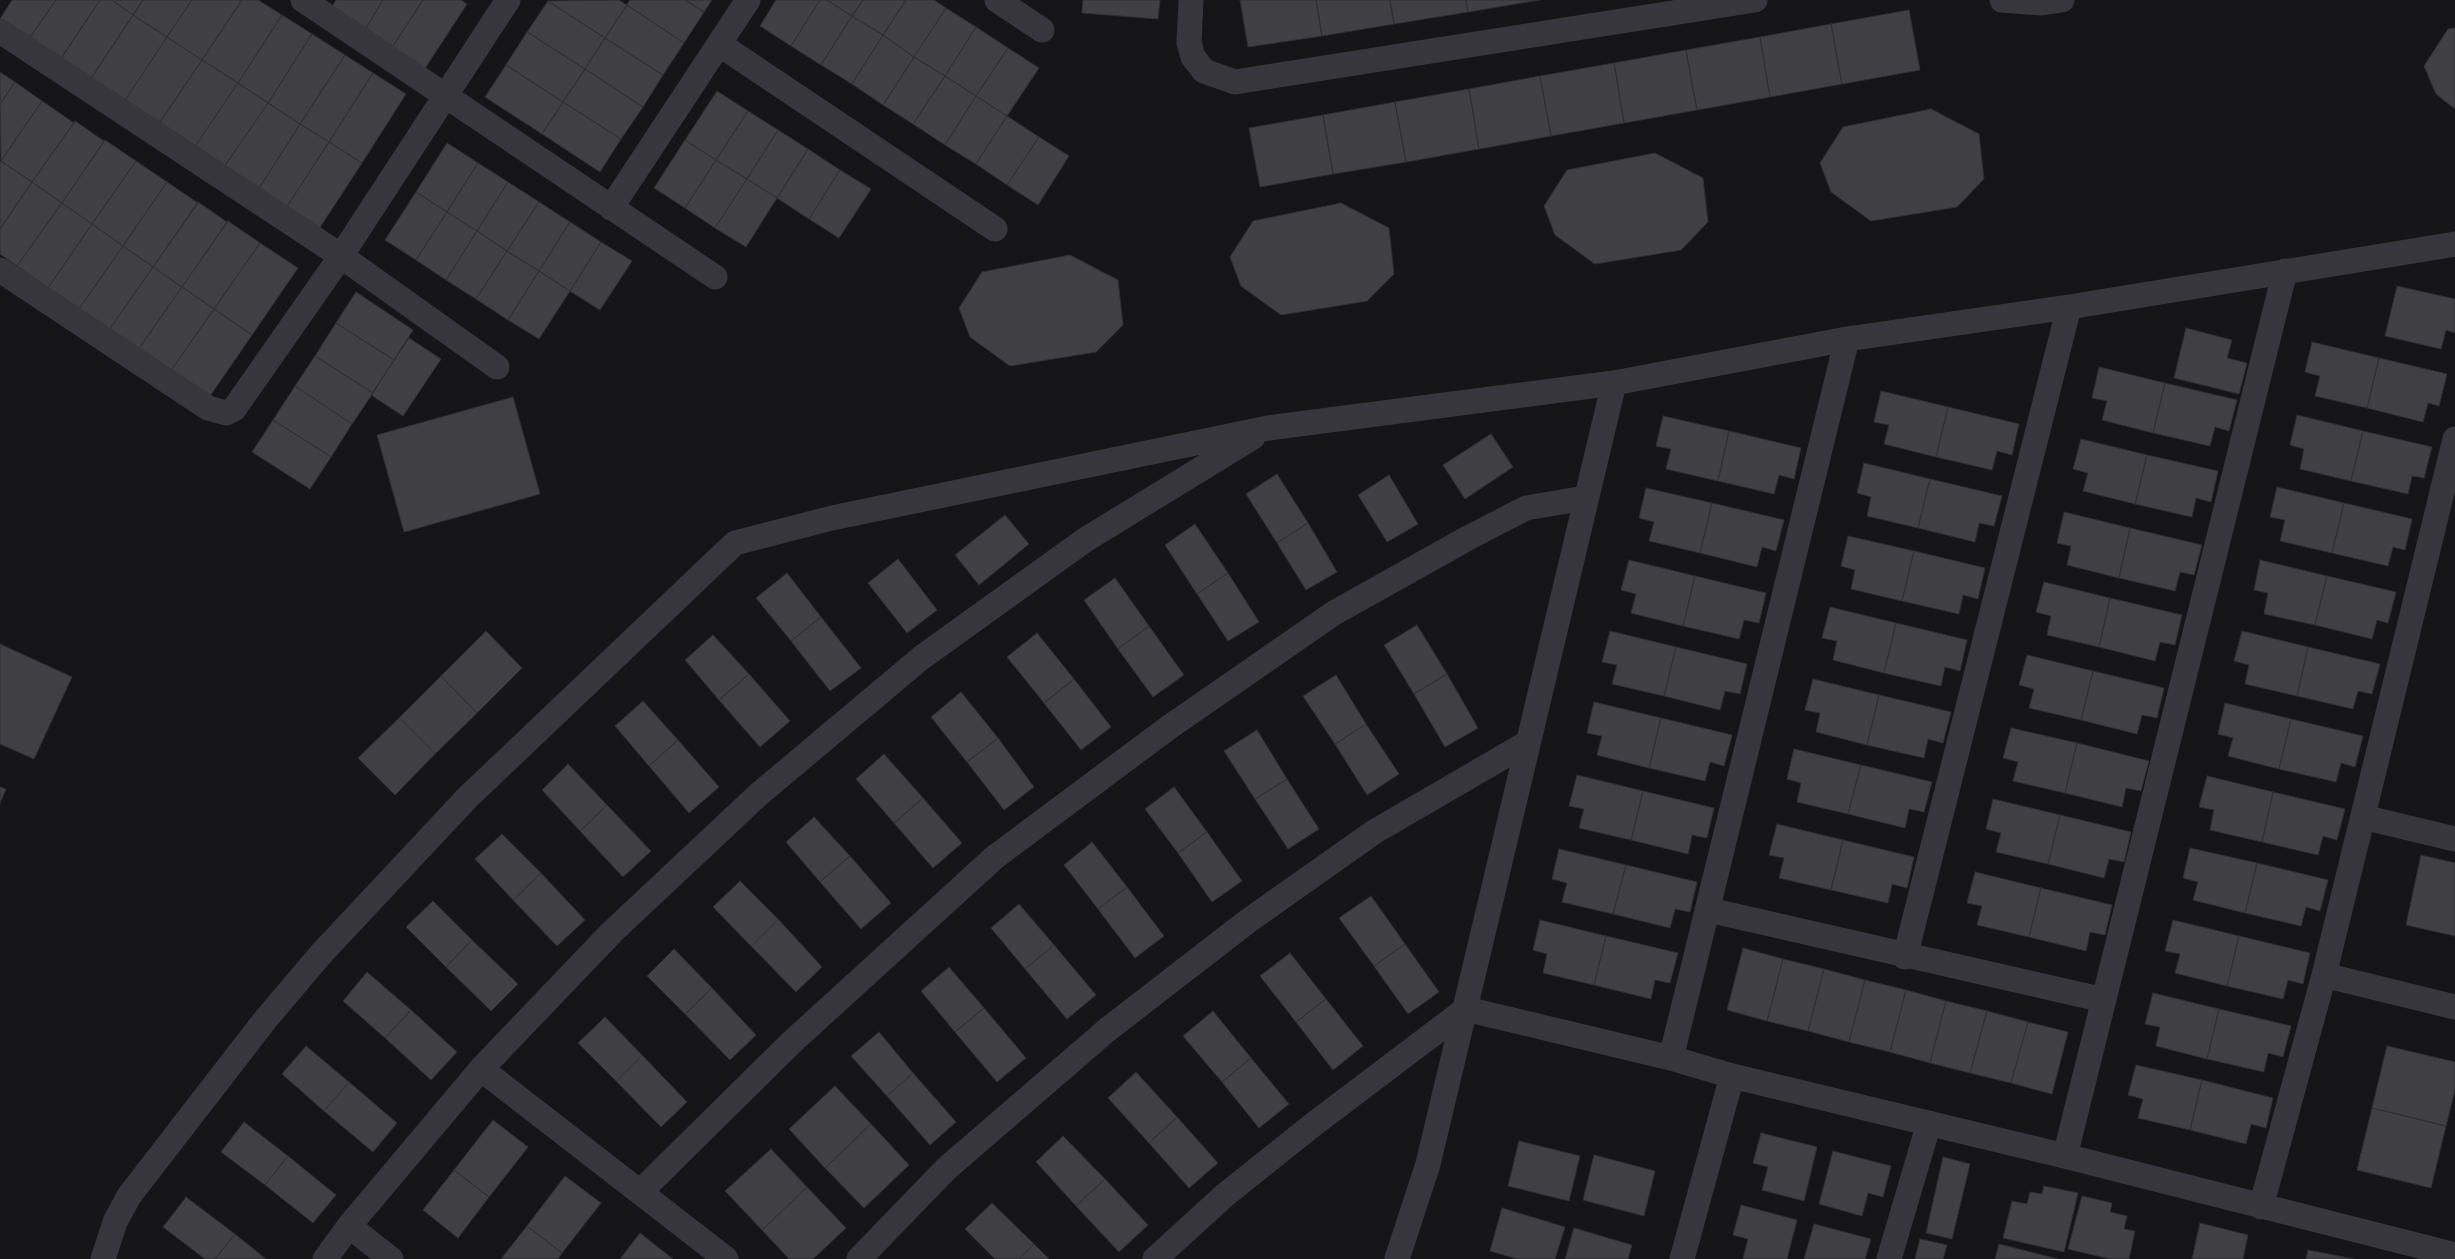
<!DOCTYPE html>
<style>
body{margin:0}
canvas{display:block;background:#151517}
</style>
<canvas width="2455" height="1259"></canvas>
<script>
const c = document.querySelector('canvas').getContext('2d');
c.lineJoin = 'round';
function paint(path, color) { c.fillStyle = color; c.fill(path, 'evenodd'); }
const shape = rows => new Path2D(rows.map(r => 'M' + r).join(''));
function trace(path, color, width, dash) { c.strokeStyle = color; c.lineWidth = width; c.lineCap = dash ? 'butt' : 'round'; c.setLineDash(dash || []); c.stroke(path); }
const building = shape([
 [12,0,56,0,29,39,0,19,12,0],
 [56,0,100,0,60,60,29,39,56,0],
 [100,0,112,0,133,15,90,80,60,60,100,0],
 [112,0,143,0,133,15,112,0],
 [143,0,192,0,167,37,133,15,143,0],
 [192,0,242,0,202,60,167,37,192,0],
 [242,0,258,0,282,15,238,83,202,60,242,0],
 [336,0,383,0,364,31,330,10,336,0],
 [383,0,423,0,391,49,364,31,383,0],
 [423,0,461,0,467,4,424,70,391,49,423,0],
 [619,0,627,5,605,38,548,1,619,0],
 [630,0,685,0,704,12,684,43,627,5,630,0],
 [685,0,712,0,704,12,685,0],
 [776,0,820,0,791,46,760,26,776,0],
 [820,0,827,0,852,16,821,65,791,46,820,0],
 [827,0,863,0,852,16,827,0],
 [863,0,906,0,883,35,852,16,863,0],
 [906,0,934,0,946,8,914,57,883,35,906,0],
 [1083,0,1160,0,1158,19,1082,13,1083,0],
 [1240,0,1316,0,1322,36,1248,47,1240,0],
 [1316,0,1390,0,1394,24,1322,36,1316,0],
 [1390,0,1466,0,1468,12,1394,24,1390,0],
 [1466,0,1540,0,1468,12,1466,0],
 [548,1,605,38,585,69,527,32,548,1],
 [627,5,684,43,663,75,605,38,627,5],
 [946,8,976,27,945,76,914,57,946,8],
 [1909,10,1920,70,1842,84,1831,24,1909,10],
 [133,15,167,37,124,102,90,80,133,15],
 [282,15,312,34,268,103,238,83,282,15],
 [852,16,883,35,852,84,821,65,852,16],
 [1831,24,1842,84,1770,97,1760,37,1831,24],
 [976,27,1008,48,976,96,945,76,976,27],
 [2455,28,2455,109,2436,94,2424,66,2448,29,2455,28],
 [527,32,585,69,563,102,506,65,527,32],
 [312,34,345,55,300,124,268,103,312,34],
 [883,35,914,57,883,105,852,84,883,35],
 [167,37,202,60,158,125,124,102,167,37],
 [1760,37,1770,97,1697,110,1686,50,1760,37],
 [605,38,663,75,643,107,585,69,605,38],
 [1008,48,1039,68,1007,116,976,96,1008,48],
 [1686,50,1697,110,1624,123,1614,63,1686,50],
 [345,55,373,73,329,142,300,124,345,55],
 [914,57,945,76,913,124,883,105,914,57],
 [202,60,238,83,194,148,158,125,202,60],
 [1614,63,1624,123,1551,136,1540,76,1614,63],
 [506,65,563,102,542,134,485,97,506,65],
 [585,69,643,107,621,139,563,102,585,69],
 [0,72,15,82,0,104,0,72],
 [373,73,406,94,362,163,329,142,373,73],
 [945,76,976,96,945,145,913,124,945,76],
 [1540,76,1551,136,1479,149,1469,89,1540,76],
 [15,82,42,101,1,161,0,104,15,82],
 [238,83,268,103,224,167,194,148,238,83],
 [1469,89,1479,149,1406,162,1395,102,1469,89],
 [717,91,748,111,716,160,685,140,717,91],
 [976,96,1007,116,976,164,945,145,976,96],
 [42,101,74,123,32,182,1,161,42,101],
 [563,102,621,139,600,172,542,134,563,102],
 [1395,102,1406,162,1333,174,1323,115,1395,102],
 [268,103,300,124,258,190,224,167,268,103],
 [1931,109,1979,134,1984,179,1957,207,1871,221,1831,192,1820,163,1843,127,1931,109],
 [748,111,778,130,747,179,716,160,748,111],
 [1323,115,1333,174,1260,187,1249,128,1323,115],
 [1007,116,1039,137,1007,185,976,164,1007,116],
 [75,121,104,141,62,203,32,182,75,121],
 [300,124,329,142,286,208,258,190,300,124],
 [778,130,808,149,777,198,747,179,778,130],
 [1039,137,1069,156,1038,205,1007,185,1039,137],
 [105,140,136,161,92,224,62,203,105,140],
 [685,140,716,160,685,208,654,188,685,140],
 [329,142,362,163,319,229,286,208,329,142],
 [447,143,478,163,447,212,416,192,447,143],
 [808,149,840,170,809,219,777,198,808,149],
 [1655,153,1703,178,1708,222,1681,250,1595,264,1555,235,1544,206,1567,170,1655,153],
 [716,160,747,179,715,228,685,208,716,160],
 [1,161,32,182,0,229,0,162,1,161],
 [136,161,167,182,123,246,92,224,136,161],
 [478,163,508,182,477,231,447,212,478,163],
 [840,170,871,189,839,238,809,219,840,170],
 [747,179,777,198,746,247,715,228,747,179],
 [32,182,62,203,17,266,0,254,0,229,32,182],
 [167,182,198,203,153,267,123,246,167,182],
 [508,182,539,202,507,251,477,231,508,182],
 [416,192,447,212,416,260,385,240,416,192],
 [198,202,227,222,182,287,153,267,198,202],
 [539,202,570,222,539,271,507,251,539,202],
 [62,203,92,224,48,288,17,266,62,203],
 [1341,203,1389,228,1394,274,1367,301,1281,315,1241,286,1230,257,1253,221,1341,203],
 [447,212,477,231,446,280,416,260,447,212],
 [228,221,260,243,214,309,182,287,228,221],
 [570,222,601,242,570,291,539,271,570,222],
 [92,224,123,246,79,309,48,288,92,224],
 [477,231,507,251,476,299,446,280,477,231],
 [601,242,632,261,600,310,570,291,601,242],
 [260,243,298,268,252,335,214,309,260,243],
 [123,246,153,267,109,330,79,309,123,246],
 [507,251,539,271,508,320,476,299,507,251],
 [1070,255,1118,280,1123,325,1096,352,1010,366,970,337,959,308,982,272,1070,255],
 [153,267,182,287,138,350,109,330,153,267],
 [539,271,570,291,539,339,508,320,539,271],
 [2397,286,2455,299,2455,333,2446,330,2441,349,2385,336,2397,286],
 [182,287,214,309,170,372,138,350,182,287],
 [356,292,413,330,394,360,336,323,356,292],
 [214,309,252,335,208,399,170,372,214,309],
 [336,323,394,360,373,393,315,356,336,323],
 [2186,328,2232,340,2227,358,2247,363,2239,394,2174,378,2186,328],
 [409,338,441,359,403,416,371,395,409,338],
 [2312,342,2379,358,2367,408,2315,396,2320,376,2305,372,2312,342],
 [315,356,373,393,352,424,295,386,315,356],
 [2379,358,2447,374,2439,406,2428,403,2423,422,2367,408,2379,358],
 [2099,367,2165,383,2153,433,2102,420,2107,401,2092,398,2099,367],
 [2165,383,2237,400,2229,431,2215,427,2210,446,2153,433,2165,383],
 [295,386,352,424,331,457,273,420,295,386],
 [1881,391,1948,407,1936,457,1884,444,1889,425,1874,422,1881,391],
 [513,397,540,494,404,532,377,435,513,397],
 [1948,407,2019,424,2012,455,1997,451,1992,470,1936,457,1948,407],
 [2297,415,2363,431,2351,481,2300,469,2304,449,2290,445,2297,415],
 [1663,416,1729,431,1718,481,1666,469,1671,449,1656,446,1663,416],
 [273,420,331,457,310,489,252,452,273,420],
 [1729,431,1801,448,1794,479,1779,475,1774,494,1718,481,1729,431],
 [2363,431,2432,447,2424,478,2412,476,2408,494,2351,481,2363,431],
 [1491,434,1513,467,1465,499,1443,465,1491,434],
 [2081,439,2147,455,2135,504,2083,491,2088,473,2073,469,2081,439],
 [2147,455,2218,471,2211,502,2196,498,2192,517,2135,504,2147,455],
 [1864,463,1930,479,1918,528,1867,516,1871,497,1857,493,1864,463],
 [1277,474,1308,523,1277,543,1246,494,1277,474],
 [1389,475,1418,524,1387,542,1358,495,1389,475],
 [1930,479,2002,496,1994,526,1979,523,1975,542,1918,528,1930,479],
 [2277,487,2344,503,2332,553,2280,541,2285,520,2270,517,2277,487],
 [1646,488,1712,503,1700,553,1649,541,1654,522,1639,518,1646,488],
 [1712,503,1784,520,1776,551,1762,547,1757,567,1700,553,1712,503],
 [2344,503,2412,519,2405,550,2393,547,2388,566,2332,553,2344,503],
 [2064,512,2130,528,2119,578,2067,565,2071,546,2057,543,2064,512],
 [1005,515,1029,544,979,585,955,555,1005,515],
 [1308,523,1337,572,1306,590,1277,543,1308,523],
 [1195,524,1228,573,1197,594,1165,545,1195,524],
 [2130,528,2202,545,2194,575,2180,572,2175,591,2119,578,2130,528],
 [1848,536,1914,551,1902,601,1851,589,1855,570,1841,566,1848,536],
 [1914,551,1985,568,1978,599,1963,595,1959,614,1902,601,1914,551],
 [898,559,937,610,907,633,868,583,898,559],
 [1629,560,1695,576,1683,626,1631,613,1636,594,1621,590,1629,560],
 [2260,560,2327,576,2315,625,2264,614,2268,593,2254,590,2260,560],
 [787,573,821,617,791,641,756,598,787,573],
 [1228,573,1259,622,1228,641,1197,594,1228,573],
 [1695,576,1766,593,1759,623,1744,620,1739,639,1683,626,1695,576],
 [2327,576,2396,592,2388,623,2377,620,2372,639,2315,625,2327,576],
 [1115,578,1149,626,1118,649,1084,600,1115,578],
 [2044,582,2110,598,2099,647,2047,635,2051,616,2036,612,2044,582],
 [2110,598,2182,615,2175,645,2160,642,2155,661,2099,647,2110,598],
 [1830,607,1896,623,1884,673,1833,660,1837,641,1822,638,1830,607],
 [821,617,861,668,830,691,791,641,821,617],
 [1896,623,1967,640,1960,671,1945,667,1941,686,1884,673,1896,623],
 [1417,625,1447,674,1414,694,1384,645,1417,625],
 [1149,626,1184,675,1153,697,1118,649,1149,626],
 [486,631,522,668,477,713,441,676,486,631],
 [1610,631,1676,647,1664,696,1612,684,1617,665,1602,662,1610,631],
 [2242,631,2308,647,2297,696,2245,684,2249,665,2234,661,2242,631],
 [1037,633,1074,679,1044,703,1007,657,1037,633],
 [713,635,749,674,719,700,685,660,713,635],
 [0,644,72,677,34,759,0,744,0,644],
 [1676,647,1747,664,1740,694,1725,691,1720,710,1664,696,1676,647],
 [2308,647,2380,664,2372,694,2358,691,2353,709,2297,696,2308,647],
 [2027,655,2093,671,2081,720,2029,708,2034,689,2019,685,2027,655],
 [2093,671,2164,688,2157,718,2142,715,2137,734,2081,720,2093,671],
 [749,674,790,721,760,747,719,700,749,674],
 [1447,674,1478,728,1445,747,1414,694,1447,674],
 [1336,675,1366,724,1335,744,1303,696,1336,675],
 [441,676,477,713,435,754,399,718,441,676],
 [1074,679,1111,727,1081,750,1044,703,1074,679],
 [1813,679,1879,695,1867,745,1816,732,1820,713,1805,710,1813,679],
 [961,692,998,738,967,762,931,717,961,692],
 [1879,695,1951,712,1943,743,1928,739,1924,758,1867,745,1879,695],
 [643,701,678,740,649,766,615,726,643,701],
 [1594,702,1661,718,1649,768,1597,755,1602,736,1587,733,1594,702],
 [2225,703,2291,719,2279,769,2228,756,2233,738,2218,734,2225,703],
 [399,718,435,754,395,795,358,758,399,718],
 [1661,718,1732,735,1724,766,1710,762,1705,781,1649,768,1661,718],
 [2291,719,2363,736,2355,767,2341,763,2336,782,2279,769,2291,719],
 [1366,724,1399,774,1367,795,1335,744,1366,724],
 [2011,728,2077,743,2065,793,2013,781,2018,762,2003,758,2011,728],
 [1257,730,1287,779,1255,799,1224,751,1257,730],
 [998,738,1034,787,1004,810,967,762,998,738],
 [678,740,719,787,689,813,649,766,678,740],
 [2077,743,2149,761,2141,791,2126,788,2122,807,2065,793,2077,743],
 [1794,749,1861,765,1848,814,1797,802,1801,783,1787,779,1794,749],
 [884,754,923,798,894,823,856,779,884,754],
 [568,764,607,805,580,831,542,790,568,764],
 [1861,765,1932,782,1924,812,1909,809,1905,828,1848,814,1861,765],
 [1577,775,1643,791,1631,840,1579,828,1584,809,1569,806,1577,775],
 [2207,776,2273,792,2262,842,2210,830,2214,810,2199,807,2207,776],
 [1287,779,1319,829,1288,849,1255,799,1287,779],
 [0,787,6,789,0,803,0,787],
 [1174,787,1207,832,1178,853,1145,809,1174,787],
 [1643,791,1714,808,1707,838,1692,835,1688,854,1631,840,1643,791],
 [2273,792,2345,809,2337,840,2323,836,2318,855,2262,842,2273,792],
 [923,798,962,843,933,868,894,823,923,798],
 [1993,799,2060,815,2048,864,1996,852,2001,833,1986,829,1993,799],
 [607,805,651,851,623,877,580,831,607,805],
 [2060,815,2131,832,2124,862,2109,859,2104,878,2048,864,2060,815],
 [814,817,850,856,820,882,786,842,814,817],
 [1777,824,1843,840,1831,890,1779,878,1784,858,1769,855,1777,824],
 [1207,832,1242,881,1212,902,1178,853,1207,832],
 [502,834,541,873,513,900,475,859,502,834],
 [1843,840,1914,857,1907,888,1892,884,1888,903,1831,890,1843,840],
 [1092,842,1127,887,1098,909,1064,865,1092,842],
 [2190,848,2257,863,2245,913,2193,900,2198,882,2183,878,2190,848],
 [1559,849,1626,865,1613,914,1562,902,1567,883,1552,879,1559,849],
 [2421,855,2455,863,2455,936,2406,925,2421,855],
 [850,856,891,903,861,929,820,882,850,856],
 [2257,863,2328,880,2320,911,2306,907,2301,926,2245,913,2257,863],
 [1626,865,1697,882,1690,912,1675,909,1670,928,1613,914,1626,865],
 [1975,872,2041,888,2029,937,1977,925,1982,906,1967,903,1975,872],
 [541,873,585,920,557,946,513,900,541,873],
 [740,881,778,919,751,946,713,907,740,881],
 [1127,887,1164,936,1135,958,1098,909,1127,887],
 [2041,888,2112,905,2105,935,2090,932,2086,951,2029,937,2041,888],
 [1371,896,1405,944,1374,966,1339,918,1371,896],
 [433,901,472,940,446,967,406,927,433,901],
 [1019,904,1054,945,1025,969,991,928,1019,904],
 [778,919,822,967,796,992,751,946,778,919],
 [1540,920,1606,936,1594,985,1543,973,1547,954,1533,950,1540,920],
 [2173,920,2239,936,2227,986,2175,973,2180,954,2165,951,2173,920],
 [1606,936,1678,953,1670,983,1655,980,1651,999,1594,985,1606,936],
 [2239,936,2310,953,2303,984,2288,980,2283,999,2227,986,2239,936],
 [472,940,518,984,491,1011,446,967,472,940],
 [1405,944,1439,992,1408,1014,1374,966,1405,944],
 [1054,945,1096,995,1067,1019,1025,969,1054,945],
 [1743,948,1783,959,1767,1021,1727,1010,1743,948],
 [674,949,712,988,685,1014,647,976,674,949],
 [1290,953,1326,999,1296,1022,1260,976,1290,953],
 [1783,959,1824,969,1808,1031,1767,1021,1783,959],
 [949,967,984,1008,955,1032,921,991,949,967],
 [1824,969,1865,980,1849,1042,1808,1031,1824,969],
 [367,972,411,1010,385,1038,343,1001,367,972],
 [1865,980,1906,990,1890,1052,1849,1042,1865,980],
 [712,988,756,1035,730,1060,685,1014,712,988],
 [1906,990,1946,1001,1930,1063,1890,1052,1906,990],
 [2153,993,2219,1009,2207,1059,2156,1046,2160,1027,2145,1024,2153,993],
 [1326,999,1363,1046,1333,1070,1296,1022,1326,999],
 [1946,1001,1987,1011,1970,1073,1930,1063,1946,1001],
 [984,1008,1026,1058,997,1082,955,1032,984,1008],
 [2219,1009,2291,1026,2283,1057,2268,1053,2264,1072,2207,1059,2219,1009],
 [411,1010,457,1052,431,1080,385,1038,411,1010],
 [1213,1011,1251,1058,1222,1082,1183,1036,1213,1011],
 [1987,1011,2028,1022,2011,1083,1970,1073,1987,1011],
 [605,1017,642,1055,616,1081,578,1043,605,1017],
 [2028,1022,2068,1032,2052,1094,2011,1083,2028,1022],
 [879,1032,913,1073,887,1096,851,1056,879,1032],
 [306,1046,349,1082,324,1111,282,1074,306,1046],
 [2387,1046,2455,1062,2455,1090,2446,1126,2372,1108,2387,1046],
 [642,1055,687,1102,661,1127,616,1081,642,1055],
 [1251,1058,1289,1104,1259,1128,1222,1082,1251,1058],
 [2136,1065,2202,1080,2190,1130,2138,1118,2143,1099,2128,1095,2136,1065],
 [1136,1072,1177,1117,1149,1143,1108,1098,1136,1072],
 [913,1073,956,1122,930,1145,887,1096,913,1073],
 [2202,1080,2273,1098,2266,1128,2251,1124,2246,1144,2190,1130,2202,1080],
 [349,1082,397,1123,373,1152,324,1111,349,1082],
 [835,1086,871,1124,825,1168,789,1129,835,1086],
 [2372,1108,2446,1126,2431,1188,2357,1170,2372,1108],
 [1177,1117,1218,1163,1189,1188,1149,1143,1177,1117],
 [493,1120,528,1147,489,1197,454,1170,493,1120],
 [244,1122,288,1156,265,1185,221,1152,244,1122],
 [871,1124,909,1165,864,1208,825,1168,871,1124],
 [1761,1133,1817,1147,1804,1201,1762,1190,1768,1167,1753,1163,1761,1133],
 [1063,1136,1105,1179,1076,1206,1036,1162,1063,1136],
 [1519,1141,1580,1156,1569,1201,1508,1186,1519,1141],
 [771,1149,807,1187,762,1230,725,1191,771,1149],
 [1833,1151,1891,1166,1883,1197,1868,1193,1862,1216,1819,1204,1833,1151],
 [1594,1155,1655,1171,1644,1216,1583,1200,1594,1155],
 [288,1156,336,1195,313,1223,265,1185,288,1156],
 [1943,1157,1970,1164,1952,1239,1926,1233,1943,1157],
 [454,1170,489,1197,458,1238,423,1210,454,1170],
 [565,1176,601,1203,562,1253,527,1226,565,1176],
 [1105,1179,1148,1225,1119,1252,1076,1206,1105,1179],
 [2044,1186,2078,1193,2064,1252,2003,1238,2012,1201,2027,1204,2030,1192,2042,1194,2044,1186],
 [807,1187,846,1228,813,1259,789,1259,762,1230,807,1187],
 [2082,1196,2112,1203,2110,1212,2127,1216,2124,1229,2135,1231,2129,1259,2110,1259,2068,1249,2082,1196],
 [186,1197,235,1234,215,1259,205,1259,163,1227,186,1197],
 [992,1203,1034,1244,1019,1259,995,1259,965,1229,992,1203],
 [1741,1205,1797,1220,1787,1259,1743,1259,1748,1239,1733,1235,1741,1205],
 [1502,1208,1565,1227,1555,1259,1517,1259,1490,1251,1502,1208],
 [2200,1223,2248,1235,2243,1259,2192,1259,2200,1223],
 [1814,1224,1871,1239,1865,1259,1804,1259,1814,1224],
 [527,1226,562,1253,558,1259,501,1259,527,1226],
 [1574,1228,1632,1245,1628,1259,1565,1259,1574,1228],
 [640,1233,673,1259,620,1259,640,1233],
 [235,1234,266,1259,215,1259,235,1234],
 [1920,1239,1947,1245,1943,1259,1915,1259,1920,1239],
 [1034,1244,1049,1259,1019,1259,1034,1244],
 [1999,1244,2058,1259,1995,1259,1999,1244],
 [2308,1250,2354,1259,2306,1259,2308,1250]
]);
paint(building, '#3f3f44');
trace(building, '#2f2f33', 1);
trace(shape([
 [303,0,715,277],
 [997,0,1042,30],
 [1191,0,1189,43,1193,57,1204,71,1235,82,1755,0],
 [2002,0,2041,3,2062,0],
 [0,31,341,256,497,367],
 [719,44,995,229],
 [611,208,748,0],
 [0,270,208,408,226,413,234,409,341,256,508,0],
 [2363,817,2455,839],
 [1709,910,2104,1000],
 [1905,957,2069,307],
 [2324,975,2455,1007],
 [1671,1058,1847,339],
 [481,1069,726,1259],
 [2065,1156,2285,271],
 [640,1192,793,1041,995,857,1168,728,1334,613,1468,538,1526,508,1585,498],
 [2261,1207,2324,975,2455,439],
 [349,1226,391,1259],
 [103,1259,115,1222,129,1196,265,1020,321,954,467,798,735,543,832,518,1268,428,1614,383,1847,339,2069,307,2455,244],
 [325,1259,349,1226,481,1069,612,932,758,795,921,658,1085,540,1253,437],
 [859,1259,946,1169,1107,1030,1248,921,1374,832,1527,743],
 [1155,1259,1225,1195,1314,1124,1466,1009,1671,1058,1732,1076,2065,1156,2455,1255],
 [1397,1259,1428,1164,1614,383],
 [1682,1259,1732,1076],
 [1889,1259,1929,1123]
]), '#36363c', 25);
</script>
